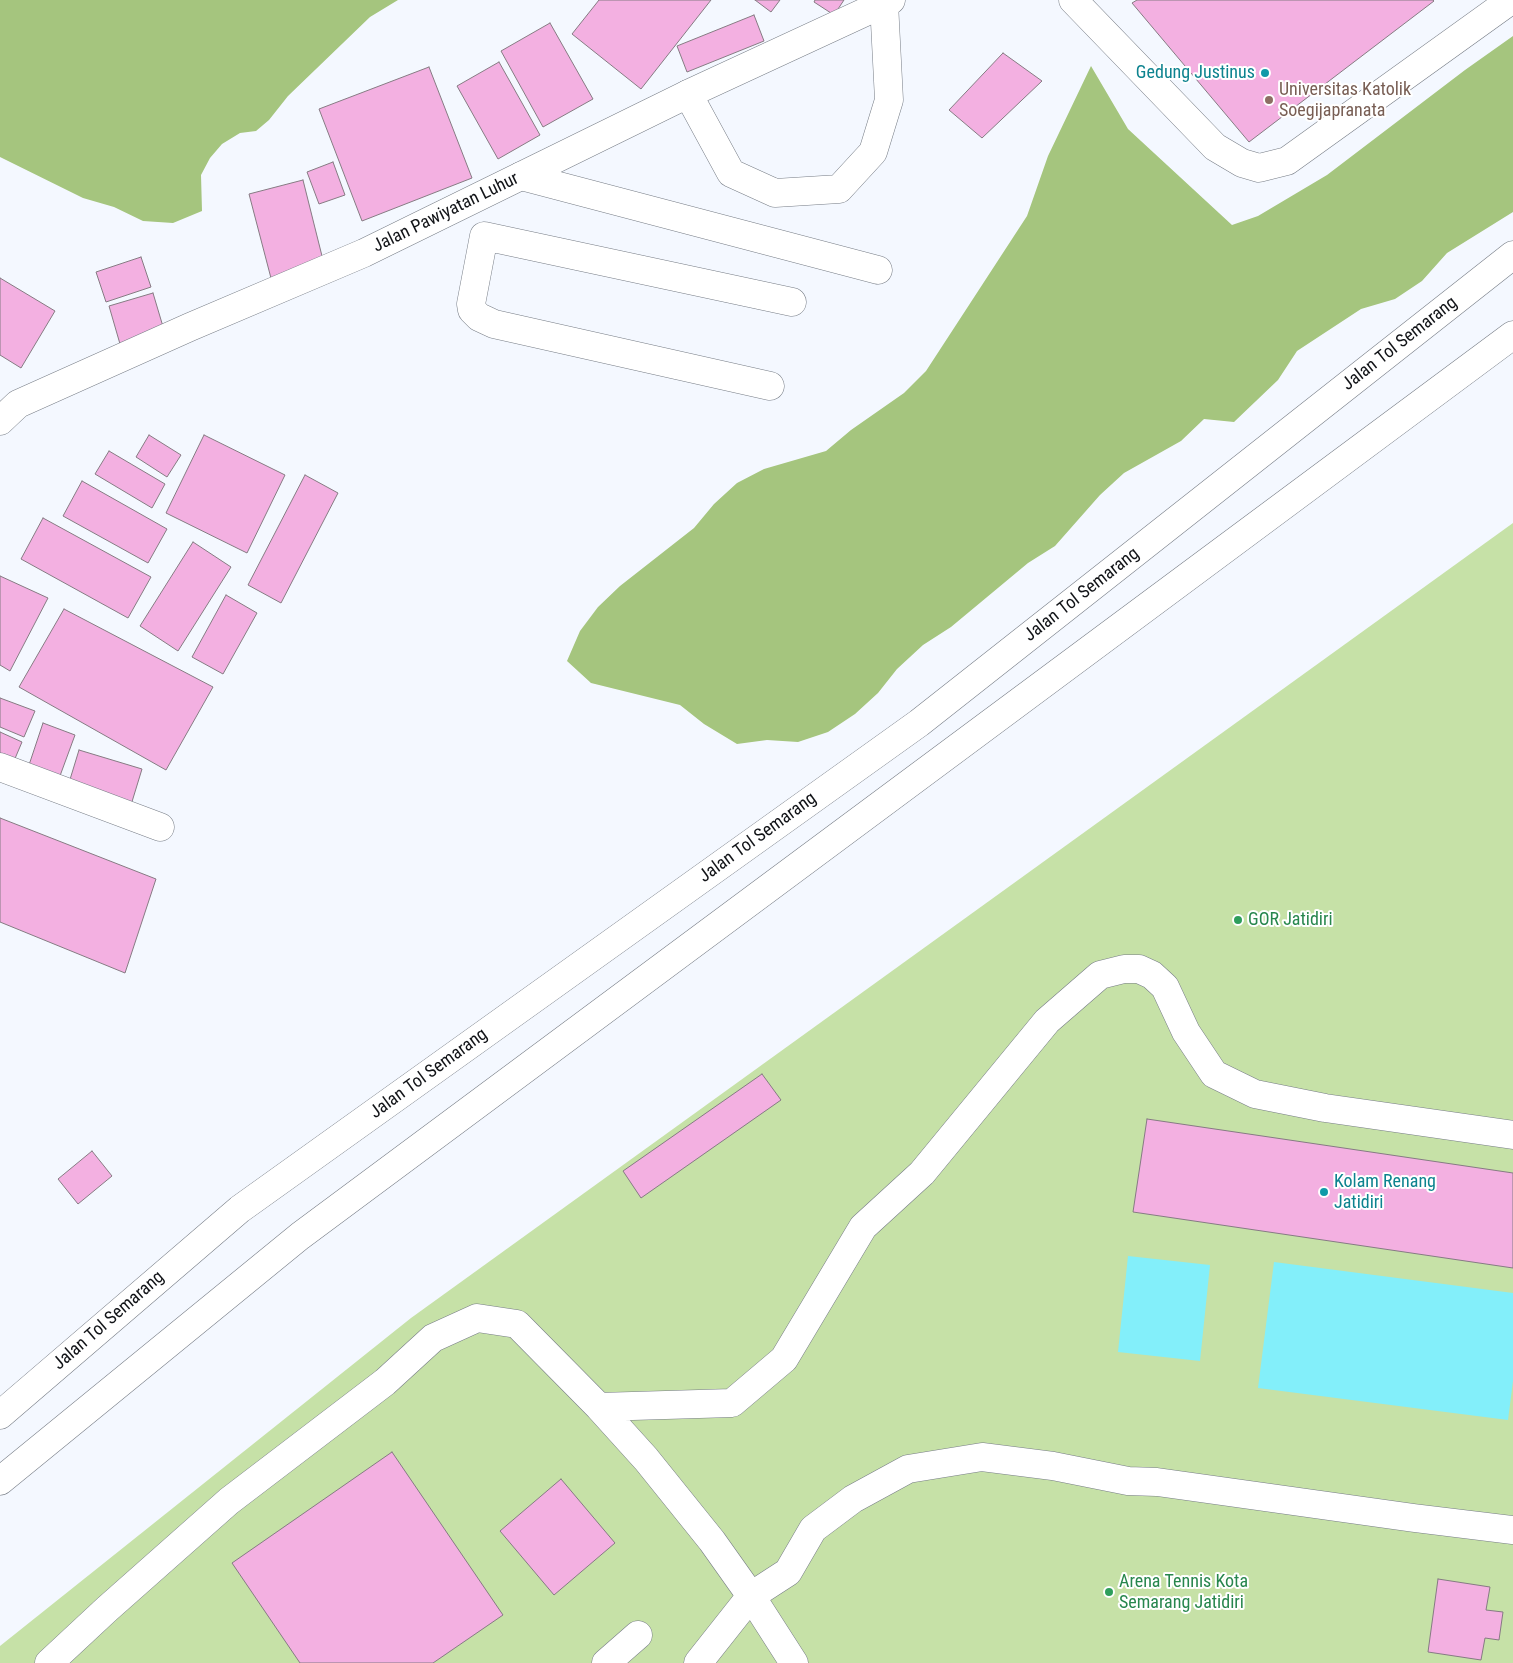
<!DOCTYPE html>
<style>
body{margin:0}
canvas{display:block;background:#f4f8ff}
</style>
<canvas width="1513" height="1663"></canvas>
<script>
const c = document.querySelector('canvas').getContext('2d');
c.lineJoin = 'round';
function paint(path, color) { c.fillStyle = color; c.fill(path, 'evenodd'); }
const shape = rows => new Path2D(rows.map(r => 'M' + r).join(''));
function trace(path, color, width, dash) { c.strokeStyle = color; c.lineWidth = width; c.lineCap = dash ? 'butt' : 'round'; c.setLineDash(dash || []); c.stroke(path); }
function label(font, color, halo, rows, align = 'center') {
  c.font = font + ' "Roboto Condensed",sans-serif'; c.lineWidth = 4; c.setLineDash([]); c.textBaseline = 'middle'; c.strokeStyle = halo; c.fillStyle = color; for (const [text, x, y, turn = 0] of rows) {
    c.save(); c.translate(x, y); c.rotate((+turn || 0) * Math.PI / 180); c.textAlign = isNaN(turn) ? turn : align; if (halo) c.strokeText(text, 0, 0); c.fillText(text, 0, 0); c.restore();
  }
}
paint(shape([
 [1513,523,1513,1663,0,1663,0,1646,411,1318]
]), '#c6e1a7');
paint(shape([
 [0,0,398,0,370,17,288,96,269,120,256,131,240,133,222,144,210,158,201,175,202,211,173,223,143,221,114,207,83,198,0,157],
 [1513,36,1513,212,1447,253,1422,281,1395,299,1361,309,1297,351,1278,380,1234,422,1204,419,1181,441,1124,473,1100,495,1055,546,1028,563,951,627,923,645,897,669,878,693,855,714,828,732,798,742,767,740,737,744,704,724,680,705,591,683,567,661,580,631,598,607,620,586,694,528,714,504,737,483,764,469,826,451,851,430,904,393,926,371,1027,216,1048,156,1091,66,1128,129,1232,225,1258,216,1327,175,1465,70]
]), '#a5c57e');
paint(shape([
 [1128,1256,1210,1265,1200,1361,1118,1352],
 [1274,1262,1513,1293,1513,1381,1508,1420,1258,1388]
]), '#83effa');
const building = shape([
 [599,0,711,0,641,89,572,34,599,0],
 [755,0,780,0,771,12,755,0],
 [815,0,844,0,834,15,814,2,815,0],
 [1137,0,1433,0,1434,1,1249,142,1132,3,1137,0],
 [754,15,764,41,687,72,677,46,754,15],
 [550,23,593,99,543,127,501,51,550,23],
 [1003,53,1042,81,982,138,949,110,1003,53],
 [499,62,540,135,498,159,457,86,499,62],
 [429,67,472,178,362,221,319,109,429,67],
 [333,162,345,195,319,204,307,172,333,162],
 [303,180,325,268,272,282,249,194,303,180],
 [141,257,151,287,106,302,96,272,141,257],
 [0,278,55,311,21,368,0,355,0,278],
 [153,293,164,330,120,344,109,306,153,293],
 [149,435,181,455,167,477,136,457,149,435],
 [204,435,285,475,247,553,166,513,204,435],
 [109,451,165,484,152,508,95,474,109,451],
 [305,475,338,493,281,603,248,585,305,475],
 [82,481,167,529,148,563,63,516,82,481],
 [43,518,151,577,128,618,21,559,43,518],
 [193,542,231,567,178,651,140,626,193,542],
 [0,576,48,598,10,671,0,665,0,576],
 [226,595,257,613,223,674,192,657,226,595],
 [64,609,213,687,166,770,19,687,64,609],
 [0,698,35,711,24,737,0,727,0,698],
 [43,723,75,735,57,784,26,774,43,723],
 [0,732,22,742,11,768,0,764,0,732],
 [79,750,142,769,131,805,68,786,79,750],
 [0,818,156,879,125,973,0,922,0,818],
 [762,1074,781,1100,641,1198,623,1171,762,1074],
 [1147,1119,1513,1173,1513,1268,1133,1212,1147,1119],
 [92,1151,112,1176,78,1204,58,1179,92,1151],
 [392,1452,503,1615,433,1663,300,1663,232,1563,392,1452],
 [561,1479,615,1543,554,1595,500,1531,561,1479],
 [1438,1579,1490,1587,1486,1610,1503,1612,1499,1640,1485,1638,1481,1660,1428,1652,1438,1579]
]);
paint(building, '#f3b0e1');
trace(building, '#867b83', 1);
const minor = shape([
 [1073,0,1215,147,1242,163,1259,168,1287,161,1511,0],
 [688,94,731,173,775,193,839,189,873,152,889,100,884,3],
 [521,176,878,270],
 [770,386,494,324,479,317,472,310,471,304,484,236,792,302],
 [0,767,160,827],
 [599,1407,732,1403,784,1359,863,1227,922,1173,1047,1021,1100,975,1124,969,1139,969,1152,975,1165,987,1186,1032,1214,1074,1255,1094,1325,1108,1513,1135],
 [49,1663,107,1609,229,1501,385,1382,433,1338,477,1318,517,1324,599,1407,646,1459,712,1541,751,1596,794,1663],
 [606,1663,638,1635],
 [698,1663,751,1596,788,1572,813,1529,853,1499,908,1469,982,1457,1053,1466,1128,1481,1157,1482,1414,1518,1513,1530]
]);
const major = shape([
 [0,421,18,404,190,327,364,253,688,94,891,0]
]);
const highway = shape([
 [0,1415,240,1209,919,723,1513,255],
 [0,1481,300,1236,1513,335]
]);
trace(minor, '#777d86', 29);
trace(major, '#777d86', 29);
trace(highway, '#777d86', 29);
trace(minor, '#fff', 28);
trace(major, '#fff', 28);
trace(highway, '#fff', 28);
for (const [x, y, r, color] of [
 [1265,73,5,"#0f9aa8"],
 [1269,100,5,"#8d6e63"],
 [1238,920,5,"#2e9e5b"],
 [1324,1192,5,"#0f9aa8"],
 [1109,1592,5,"#2e9e5b"]
]) { const dot = new Path2D(); dot.arc(x, y, r, 0, 2 * Math.PI); c.fillStyle = color; c.fill(dot); trace(dot, '#fff', 2); }
label('18px', '#0d838f', '#fff', [
 ["Gedung Justinus",1255,73],
 ["Kolam Renang",1334,1182,"left"],
 ["Jatidiri",1334,1203,"left"]
], 'right');
label('18px', '#785e54', '#fff', [
 ["Universitas Katolik",1279,90],
 ["Soegijapranata",1279,111]
], 'left');
label('18px', '#111317', '#fff', [
 ["Jalan Pawiyatan Luhur",446,213,-26],
 ["Jalan Tol Semarang",1400,344,-38],
 ["Jalan Tol Semarang",1082,595,-38],
 ["Jalan Tol Semarang",758,838,-36],
 ["Jalan Tol Semarang",429,1074,-36],
 ["Jalan Tol Semarang",109,1321,-41]
]);
label('18px', '#27864d', '#fff', [
 ["GOR Jatidiri",1248,920],
 ["Arena Tennis Kota",1119,1582],
 ["Semarang Jatidiri",1119,1603]
], 'left');
</script>
